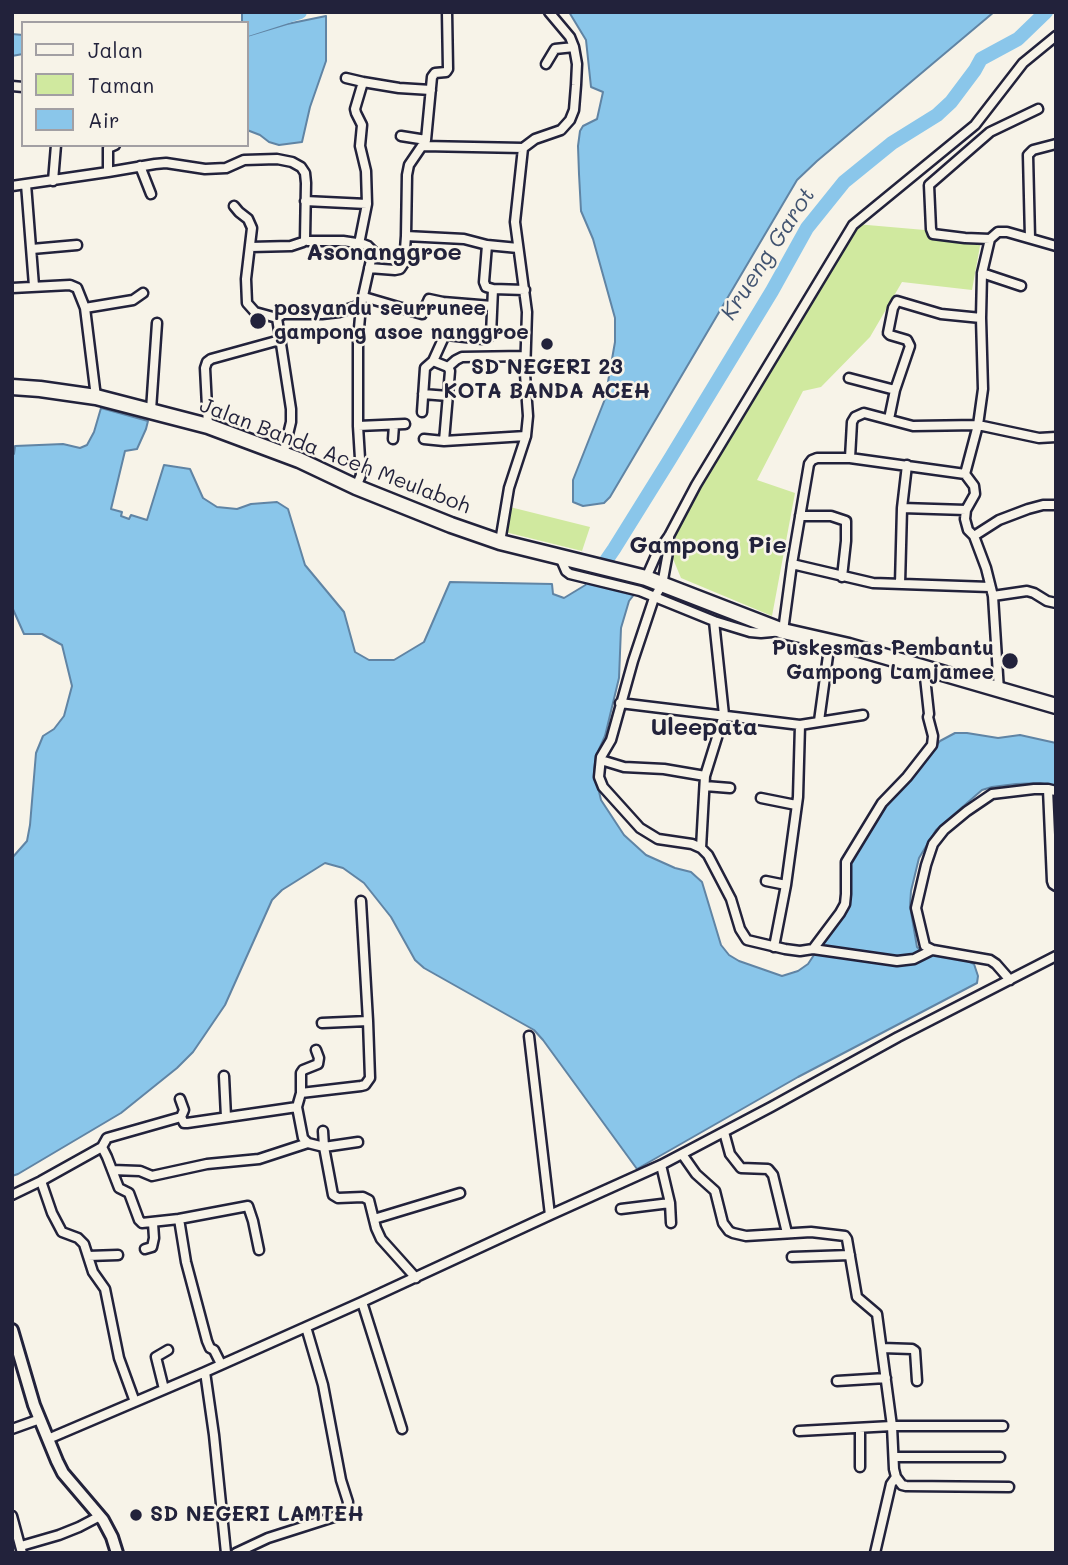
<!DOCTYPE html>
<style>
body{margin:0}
#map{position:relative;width:1068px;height:1565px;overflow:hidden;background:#f7f3e8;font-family:Mali,sans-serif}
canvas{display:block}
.frame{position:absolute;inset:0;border:14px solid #22223b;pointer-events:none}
.legend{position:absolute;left:21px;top:21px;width:228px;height:126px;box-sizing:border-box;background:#f7f3e8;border:2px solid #a29fa3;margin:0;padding:9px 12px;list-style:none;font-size:21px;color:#22223b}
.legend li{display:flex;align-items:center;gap:14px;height:35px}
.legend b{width:35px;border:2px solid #a29fa3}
</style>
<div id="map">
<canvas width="1068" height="1565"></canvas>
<div class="frame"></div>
<ul class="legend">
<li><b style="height:9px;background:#f7f3e8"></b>Jalan</li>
<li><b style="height:19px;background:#d0e99f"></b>Taman</li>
<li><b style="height:19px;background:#8ac6ea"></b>Air</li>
</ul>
</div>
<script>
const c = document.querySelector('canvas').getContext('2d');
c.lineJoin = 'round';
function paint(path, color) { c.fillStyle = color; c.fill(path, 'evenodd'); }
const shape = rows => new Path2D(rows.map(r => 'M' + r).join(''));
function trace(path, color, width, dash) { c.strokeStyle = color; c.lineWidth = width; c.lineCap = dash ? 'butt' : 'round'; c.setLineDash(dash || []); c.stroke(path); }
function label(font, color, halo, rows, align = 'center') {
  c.font = font + ' Mali,sans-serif'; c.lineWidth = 5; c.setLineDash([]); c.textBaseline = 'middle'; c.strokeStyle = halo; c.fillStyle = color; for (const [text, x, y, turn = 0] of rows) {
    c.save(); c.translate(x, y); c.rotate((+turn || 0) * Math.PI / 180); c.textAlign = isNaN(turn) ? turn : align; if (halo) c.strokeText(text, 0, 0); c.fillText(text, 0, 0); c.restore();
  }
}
paint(shape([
 [856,224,982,235,972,290,902,282,870,337,821,387,803,391,757,480,795,493,772,616,681,578,671,554,679,525],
 [510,507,590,527,582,551,505,532]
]), '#d0e99f');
const water = shape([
 [242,12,284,12,247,25,247,23,242,23,242,12],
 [569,12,994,12,817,161,797,180,610,497,604,503,583,506,573,502,573,480,605,399,615,342,615,318,593,239,581,211,579,174,578,146,580,131,583,126,597,119,603,92,591,87,586,40,569,12],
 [326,16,326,61,310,107,302,142,279,145,269,142,260,135,247,130,247,36,287,24,326,16],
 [12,34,23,35,23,54,12,56,12,34],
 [101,408,148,421,146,429,137,449,125,451,111,509,122,512,121,516,129,519,131,515,147,520,164,465,190,469,203,498,217,507,237,509,251,504,277,502,288,509,305,565,344,612,355,652,369,660,394,660,424,642,450,582,552,584,553,594,564,598,592,581,636,592,629,601,621,628,619,678,605,736,596,756,594,770,601,800,624,835,646,855,675,868,691,872,702,882,721,945,729,955,739,961,782,976,798,971,808,964,841,914,849,867,853,856,876,815,926,760,940,741,955,733,967,733,998,738,1020,735,1056,743,1056,787,1040,783,1016,784,992,787,982,790,936,830,919,858,911,891,910,906,917,947,922,952,959,957,974,964,978,976,977,983,798,1077,637,1169,543,1040,534,1030,424,968,415,960,391,917,364,883,343,868,325,863,282,890,272,900,225,1005,193,1052,177,1068,121,1113,18,1174,12,1176,12,858,27,841,30,825,36,753,43,736,54,729,64,716,72,686,62,645,42,634,24,634,12,607,12,454,14,454,15,446,63,444,80,448,87,445,94,432,101,408]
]);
paint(water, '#8ac6ea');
trace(water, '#6084a4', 2);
trace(shape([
 [247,29,300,12],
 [592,581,614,549,670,459,772,291,807,228,844,182,892,143,937,115,951,102,975,70,981,59,1018,39,1046,12]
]), '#8ac6ea', 14);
const minor = shape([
 [447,12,448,69,446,72,435,73,432,77,426,140,409,165,407,175,406,236,464,239,487,245,518,248],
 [546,64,555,49,574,47],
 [363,82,399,88,431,90],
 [12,86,23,87],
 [401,136,426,140],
 [423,146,523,148],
 [140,166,151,194],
 [108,172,108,148,115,145],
 [53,181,56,145],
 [26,184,34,286],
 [12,186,108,172,155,164,166,163,205,169,226,168,244,160,277,159,292,162,301,167,305,173,306,183,305,240,308,241,343,241,363,244,368,246,373,251,361,305,358,340,358,426,361,475,356,487],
 [305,201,367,204,366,171,360,146,362,125,356,113,355,109,363,82,346,78],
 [234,206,239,212,248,219,252,228,246,279,247,303,255,312,277,318],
 [1030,238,1028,155,1033,150,1056,144],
 [990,239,965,238,933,234,931,229,929,185,990,132,1038,109],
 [359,244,367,204],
 [487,245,484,282,486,287,493,289,525,290],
 [250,247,291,246,303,242,305,240],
 [32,249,77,245],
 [369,268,395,270,400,269,404,263,406,236],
 [982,273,1021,286],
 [12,288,70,285,77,288,85,308,96,397],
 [364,297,422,314,429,299,443,302,492,306],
 [85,308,133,300,143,293],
 [433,361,448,367,450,371,444,441],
 [448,367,456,360,462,357,525,356],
 [849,378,895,390],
 [423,394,448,396],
 [151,410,157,323],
 [422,412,425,368,433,361,443,339,447,335,483,339,488,338,491,335,493,289],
 [889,419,895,390,910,346,907,340,890,335,888,333,893,308,897,301,941,314,981,318],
 [208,426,205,368,207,362,211,359,280,340],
 [358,426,405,424],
 [393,439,394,425],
 [424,439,444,441,526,436],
 [283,455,291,422,291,409,277,318,283,314,322,314,339,312,361,305],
 [850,458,852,422,855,417,864,413,913,426,978,425,1039,438,1056,437],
 [907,465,902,508,966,510],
 [800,516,831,516,846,521,846,541,842,577],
 [669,536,669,547,662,585,654,598,633,661,611,740,601,757,599,777,603,787,640,828,658,839,692,844,701,848,708,855,731,899,740,929,747,940,785,949,800,951,813,949,840,913,845,904,846,894,846,862,882,803,907,777,932,745,933,736,928,717,929,714,924,668],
 [974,536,999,520,1028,509,1043,505,1056,505],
 [500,542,509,488,526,436,528,416,525,374,527,312,515,222,523,148,535,139,561,130,570,120,574,110,576,85,577,64,574,47,570,37,549,12],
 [560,557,566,571,570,574,640,591,714,621,750,632,761,633,783,631,792,564,809,464,812,460,817,458,850,458,965,474],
 [792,564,873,583,990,587],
 [646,578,657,553,669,536,696,485,853,225,975,125,1023,63,1056,36],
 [900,584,902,508],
 [993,596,1027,591,1034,593,1047,601,1056,603],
 [999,691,993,596,986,568,974,536,968,530,965,519,966,510,975,494,974,486,965,474,978,425,983,389,981,318,982,273,990,239,998,232,1007,232,1056,246],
 [620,703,800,725,863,715],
 [819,721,830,641],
 [601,760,624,767,664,769,705,776],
 [705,786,730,788],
 [1048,789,1052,881,1053,884,1056,886],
 [761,798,796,805],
 [701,848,705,776,724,715,714,621],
 [766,881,786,885],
 [774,947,786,885,798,797,800,725],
 [813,949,897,961,914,959,932,950],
 [1010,980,996,964,990,960,933,950,925,946,916,908,926,865,933,844,944,830,967,811,992,794,1034,789,1048,789,1056,791],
 [322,1023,368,1021],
 [529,1036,550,1215],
 [224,1076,226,1117],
 [301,1093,361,1086,365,1085,370,1078,368,1021,361,901],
 [180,1099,184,1110,181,1117],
 [297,1107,301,1093,301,1073,303,1070,318,1064,319,1058,316,1050],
 [323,1131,324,1147,333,1195,338,1198,363,1197,369,1200,376,1228,381,1239,416,1278],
 [724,1132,730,1154,741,1168,768,1169,773,1175,787,1233],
 [102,1147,107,1157,119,1188,129,1193,139,1220,142,1223,179,1219],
 [682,1154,696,1174,715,1191,723,1223,729,1231,733,1233,746,1236,811,1232,845,1236,847,1239,857,1297,877,1314,892,1426,894,1469,896,1477,902,1485,906,1486,1009,1487],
 [661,1165,670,1203,671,1223],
 [112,1170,140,1171,152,1176,207,1164,259,1159,308,1143,324,1147,358,1142],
 [41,1181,52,1213,62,1232,78,1238,84,1244,93,1272,105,1289,119,1358,135,1402],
 [12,1195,41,1181,102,1147,107,1138,181,1117,184,1123,187,1123,297,1107,303,1138,308,1143],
 [621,1209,670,1203],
 [374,1219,460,1193],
 [145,1249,152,1247,154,1238,153,1223],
 [88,1256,118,1255],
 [792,1257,850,1255],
 [362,1302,402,1429],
 [882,1348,912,1349,915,1351,917,1381],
 [221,1364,214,1350,210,1348,207,1341,186,1262,179,1219,248,1206,253,1221,259,1250],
 [205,1372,214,1435,226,1553],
 [837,1381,886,1378],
 [164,1389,156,1357,168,1350],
 [860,1428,860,1467],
 [12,1429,40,1419],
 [799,1431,892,1426,1003,1426],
 [48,1439,205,1372,362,1302,550,1215,661,1165,771,1107,898,1037,1056,956],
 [894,1457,1000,1457],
 [12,1516,22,1553],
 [21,1546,59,1535,79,1527,100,1516],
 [236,1553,268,1538,340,1515,344,1513,347,1508,348,1502,341,1480,323,1385,306,1327],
 [875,1553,891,1484,896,1477]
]);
const tertiary = shape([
 [12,1330,34,1405,57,1461,63,1473,103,1520,112,1537,117,1553]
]);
const trunk = shape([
 [12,387,40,389,96,397,208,426,299,460,356,487,451,525,500,542,646,578,783,631,849,646,1056,706]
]);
trace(minor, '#22223b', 13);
trace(tertiary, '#22223b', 16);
trace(trunk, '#22223b', 19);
trace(minor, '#f7f3e8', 8);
trace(tertiary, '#f7f3e8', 10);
trace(trunk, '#f7f3e8', 14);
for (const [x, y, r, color] of [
 [258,321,9,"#22223b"],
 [547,344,7,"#22223b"],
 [1010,661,9,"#22223b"],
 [136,1515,7,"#22223b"]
]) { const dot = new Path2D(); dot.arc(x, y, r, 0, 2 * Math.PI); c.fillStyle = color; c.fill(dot); trace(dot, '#f7f3e8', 2.5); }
label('bold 21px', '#22223b', '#f7f3e8', [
 ["posyandu seurrunee",274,309],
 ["gampong asoe nanggroe",274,333],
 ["SD NEGERI 23",547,368,"center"],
 ["KOTA BANDA ACEH",547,392,"center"],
 ["Puskesmas Pembantu",994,649,"right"],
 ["Gampong Lamjamee",994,673,"right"],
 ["SD NEGERI LAMTEH",150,1515]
], 'left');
label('21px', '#22223b', '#f7f3e8', [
 ["Jalan Banda Aceh Meulaboh",335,456,21]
]);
label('italic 23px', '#415370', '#f7f3e8', [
 ["Krueng Garot",768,254,-57]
]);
label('bold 24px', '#22223b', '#f7f3e8', [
 ["Asonanggroe",384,253],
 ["Gampong Pie",708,546],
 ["Uleepata",704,728]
]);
</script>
